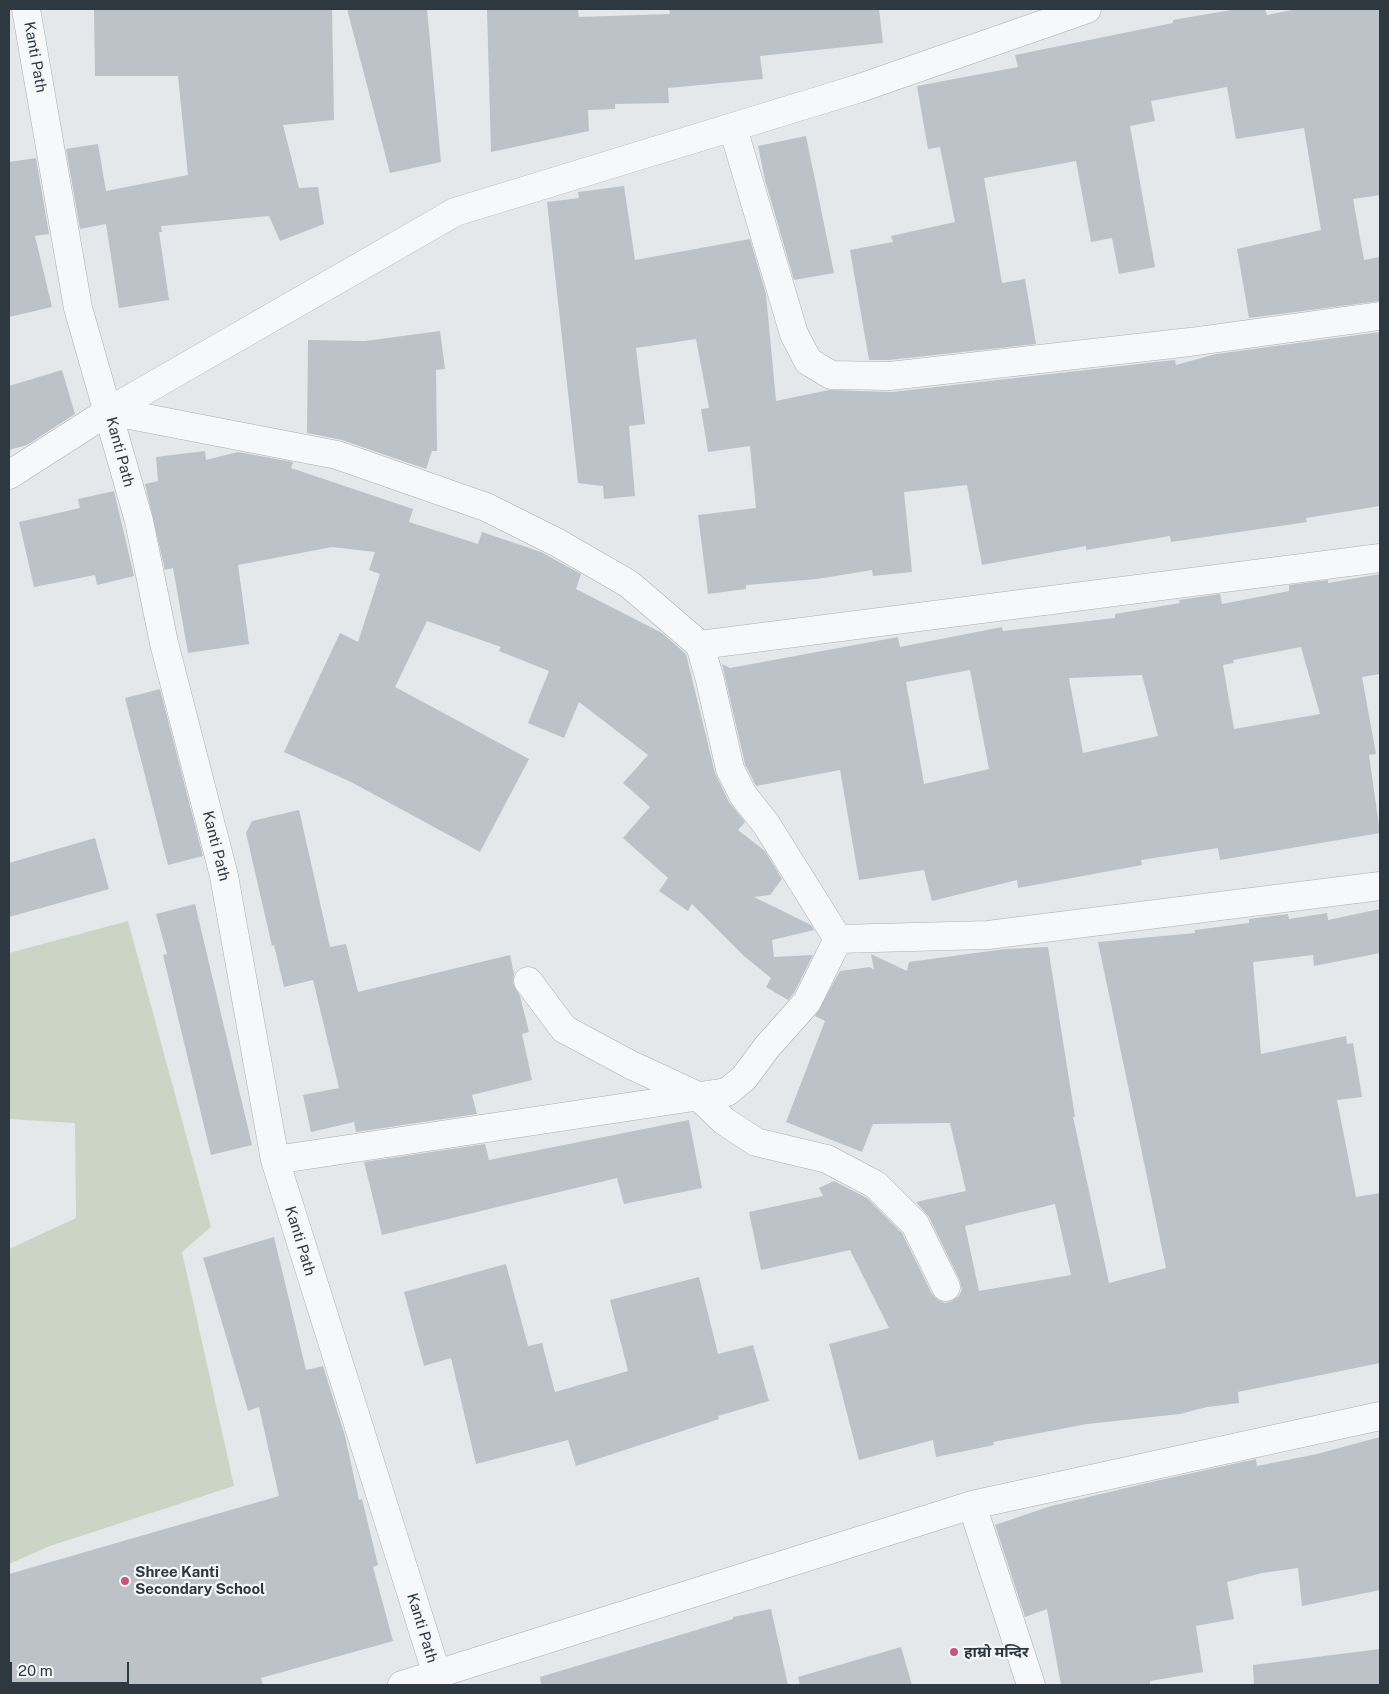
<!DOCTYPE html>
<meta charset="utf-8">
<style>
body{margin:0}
#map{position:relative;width:1389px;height:1694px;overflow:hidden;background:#e4e8eb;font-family:"Public Sans",sans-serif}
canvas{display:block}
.frame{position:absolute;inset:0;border:10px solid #2d3841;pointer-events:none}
.scale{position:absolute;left:10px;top:1662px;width:119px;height:22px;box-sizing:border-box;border:2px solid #2d3841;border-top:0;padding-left:6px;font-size:15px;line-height:18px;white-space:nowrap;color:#2d3841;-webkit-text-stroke:4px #f4f6f8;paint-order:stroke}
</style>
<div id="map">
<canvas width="1389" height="1694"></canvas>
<div class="frame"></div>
<div class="scale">20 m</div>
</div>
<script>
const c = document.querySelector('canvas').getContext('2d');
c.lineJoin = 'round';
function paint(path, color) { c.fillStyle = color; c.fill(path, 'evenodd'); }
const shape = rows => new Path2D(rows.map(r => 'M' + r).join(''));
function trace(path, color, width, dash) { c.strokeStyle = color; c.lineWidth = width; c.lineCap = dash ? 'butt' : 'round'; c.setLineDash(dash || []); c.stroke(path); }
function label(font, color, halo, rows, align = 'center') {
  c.font = font + ' "Public Sans","Noto Sans Devanagari",sans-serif'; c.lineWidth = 4.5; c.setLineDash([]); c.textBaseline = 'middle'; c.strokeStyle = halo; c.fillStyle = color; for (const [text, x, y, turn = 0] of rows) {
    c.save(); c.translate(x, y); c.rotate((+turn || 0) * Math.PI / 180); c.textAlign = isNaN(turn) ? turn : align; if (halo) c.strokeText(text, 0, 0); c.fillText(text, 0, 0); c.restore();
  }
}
paint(shape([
 [128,921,211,1227,182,1252,234,1486,50,1546,9,1564,9,1249,76,1218,75,1123,9,1119,9,953]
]), '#ccd4c6');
paint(shape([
 [94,9,332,9,334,120,283,125,299,188,318,187,324,224,280,241,269,216,161,226,162,232,159,232,169,300,119,308,106,224,80,229,66,149,98,144,106,191,188,175,178,76,95,76],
 [347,9,427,9,441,162,390,173],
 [487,9,578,9,579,17,670,14,669,9,879,9,883,43,760,56,763,79,668,88,669,103,615,104,615,109,588,110,589,131,491,152],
 [1237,9,1265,9,1267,15,1297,9,1380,9,1380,195,1353,199,1364,260,1380,257,1380,301,1249,318,1237,249,1321,230,1304,128,1236,139,1227,87,1151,101,1155,121,1130,126,1155,267,1119,274,1112,238,1091,242,1076,161,984,178,1002,283,1025,279,1036,344,889,360,869,360,850,250,893,242,891,236,955,222,940,147,928,149,917,86,1018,67,1015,55,1173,23,1173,20],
 [806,136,834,273,794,280,765,180,758,146],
 [36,158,49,234,35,236,52,307,9,317,9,162],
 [624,186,635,260,750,239,766,294,776,401,829,390,892,392,1165,361,1175,360,1176,365,1216,354,1380,332,1380,506,1306,518,1307,522,1171,542,1170,536,1086,550,1086,546,982,565,967,485,904,492,912,572,873,576,872,570,817,579,746,585,746,589,708,594,698,515,756,508,750,446,708,452,701,409,709,408,696,339,636,348,645,424,629,426,635,496,604,499,603,486,578,483,547,202,579,198,578,192],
 [440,331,445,369,436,370,437,451,432,451,426,469,342,440,307,433,308,340,365,341],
 [62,370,75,414,27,445,9,450,9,386],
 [205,451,206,460,238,452,293,462,291,468,413,509,409,522,478,544,482,532,541,552,581,574,576,589,662,633,686,654,715,773,729,802,745,822,738,830,765,851,782,879,770,895,754,897,811,925,814,930,772,940,774,957,813,955,794,993,788,1000,766,987,771,978,744,956,692,904,688,911,659,891,668,878,623,838,650,807,623,783,648,755,579,702,564,738,528,723,549,671,499,651,501,647,427,621,395,687,529,759,480,852,351,782,284,752,340,633,358,642,380,574,369,570,375,552,332,547,238,565,249,644,188,653,173,568,165,570,145,484,158,481,156,457],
 [114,491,134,576,97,585,95,575,34,587,19,522,80,508,78,499],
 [1380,574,1380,674,1362,677,1376,754,1369,755,1380,833,1220,860,1218,848,1141,860,1142,865,1018,888,1017,880,932,901,924,870,859,880,840,770,756,786,745,764,722,664,730,668,898,637,900,647,1002,627,1003,631,1115,618,1115,614,1180,603,1179,600,1220,594,1222,604,1289,591,1289,585,1328,580,1328,583],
 [1301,647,1320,714,1234,729,1223,665,1234,663,1233,660],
 [970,670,989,769,924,784,906,682],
 [1142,675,1158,736,1083,753,1069,678],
 [160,689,203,856,168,865,125,698],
 [299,810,330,947,346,944,358,992,510,955,514,974,513,983,520,996,529,1032,522,1034,532,1080,472,1095,477,1114,356,1132,354,1122,311,1132,303,1095,339,1088,313,980,284,987,274,945,272,946,246,833,252,821],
 [95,838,109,889,9,917,9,863],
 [195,904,252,1145,211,1155,163,955,167,954,156,914],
 [1380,909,1380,953,1314,966,1313,955,1253,962,1261,1054,1346,1036,1347,1044,1353,1043,1362,1097,1337,1100,1356,1197,1380,1193,1380,1363,1238,1392,1239,1403,1207,1407,1180,1414,1087,1424,993,1442,994,1445,936,1457,933,1440,859,1460,829,1344,889,1328,850,1250,761,1270,749,1212,823,1196,819,1188,834,1181,867,1198,902,1233,932,1294,938,1300,945,1303,952,1301,959,1296,962,1289,960,1281,929,1217,916,1202,966,1191,950,1123,873,1124,862,1152,786,1122,825,1021,815,1016,840,971,870,967,874,970,871,954,907,971,909,962,1005,949,1048,947,1075,1117,1073,1117,1109,1283,1166,1268,1098,942,1195,933,1195,930,1249,923,1249,919,1288,914,1289,919,1327,913,1328,920],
 [1055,1204,1071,1275,979,1291,965,1226],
 [689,1120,702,1188,624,1204,617,1178,382,1235,364,1162,485,1144,489,1160],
 [274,1237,306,1370,323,1366,345,1436,359,1500,362,1499,378,1565,373,1567,393,1641,261,1678,263,1685,9,1685,9,1574,279,1496,259,1407,248,1411,203,1258],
 [506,1264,528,1346,542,1343,555,1392,628,1371,610,1300,699,1277,718,1354,753,1345,769,1401,718,1416,719,1419,576,1466,568,1440,476,1464,451,1358,424,1366,404,1292],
 [1380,1437,1380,1590,1302,1606,1298,1568,1262,1573,1227,1582,1234,1619,1196,1626,1203,1672,1150,1681,1150,1685,1061,1685,1047,1609,1025,1617,995,1525,1051,1506,1147,1483,1256,1459,1257,1466,1317,1454],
 [771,1609,788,1685,541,1685,540,1677,733,1619,733,1617],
 [901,1647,912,1685,800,1685,798,1677],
 [1380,1649,1380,1685,1254,1685,1253,1665]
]), '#bcc2c7');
const minor = shape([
 [26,9,78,308,139,521,164,643,224,876,275,1160,437,1675],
 [733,128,794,334,808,361,831,375,890,376,1190,342,1380,316],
 [109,411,337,455,486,507,558,543,629,584,700,645,710,680,730,769,743,795,766,824,838,939,988,935,1380,886],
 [9,475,109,411,455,212,857,89,1087,9],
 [700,645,1380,558],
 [528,981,564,1029,631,1065,698,1096,724,1121,756,1142,827,1159,876,1185,915,1224,946,1287],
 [275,1160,727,1092,744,1078,767,1047,807,1002,838,939],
 [972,1505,1031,1685],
 [402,1685,972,1505,1380,1416]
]);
trace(minor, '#a9b0b5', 29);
trace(minor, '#f7f8f9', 28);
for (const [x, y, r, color] of [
 [125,1581,5,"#c25779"],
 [954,1652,5,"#c25779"]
]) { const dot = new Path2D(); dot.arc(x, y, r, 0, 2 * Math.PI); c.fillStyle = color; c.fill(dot); trace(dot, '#f4f6f8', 2); }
label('15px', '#2d3841', '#f4f6f8', [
 ["Kanti Path",35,57,80],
 ["Kanti Path",120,452,75],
 ["Kanti Path",216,846,76],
 ["Kanti Path",300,1241,73],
 ["Kanti Path",422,1628,73]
]);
label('bold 15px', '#2d3841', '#f4f6f8', [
 ["Shree Kanti",135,1572],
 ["Secondary School",135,1589],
 ["हाम्रो मन्दिर",964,1652]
], 'left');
</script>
